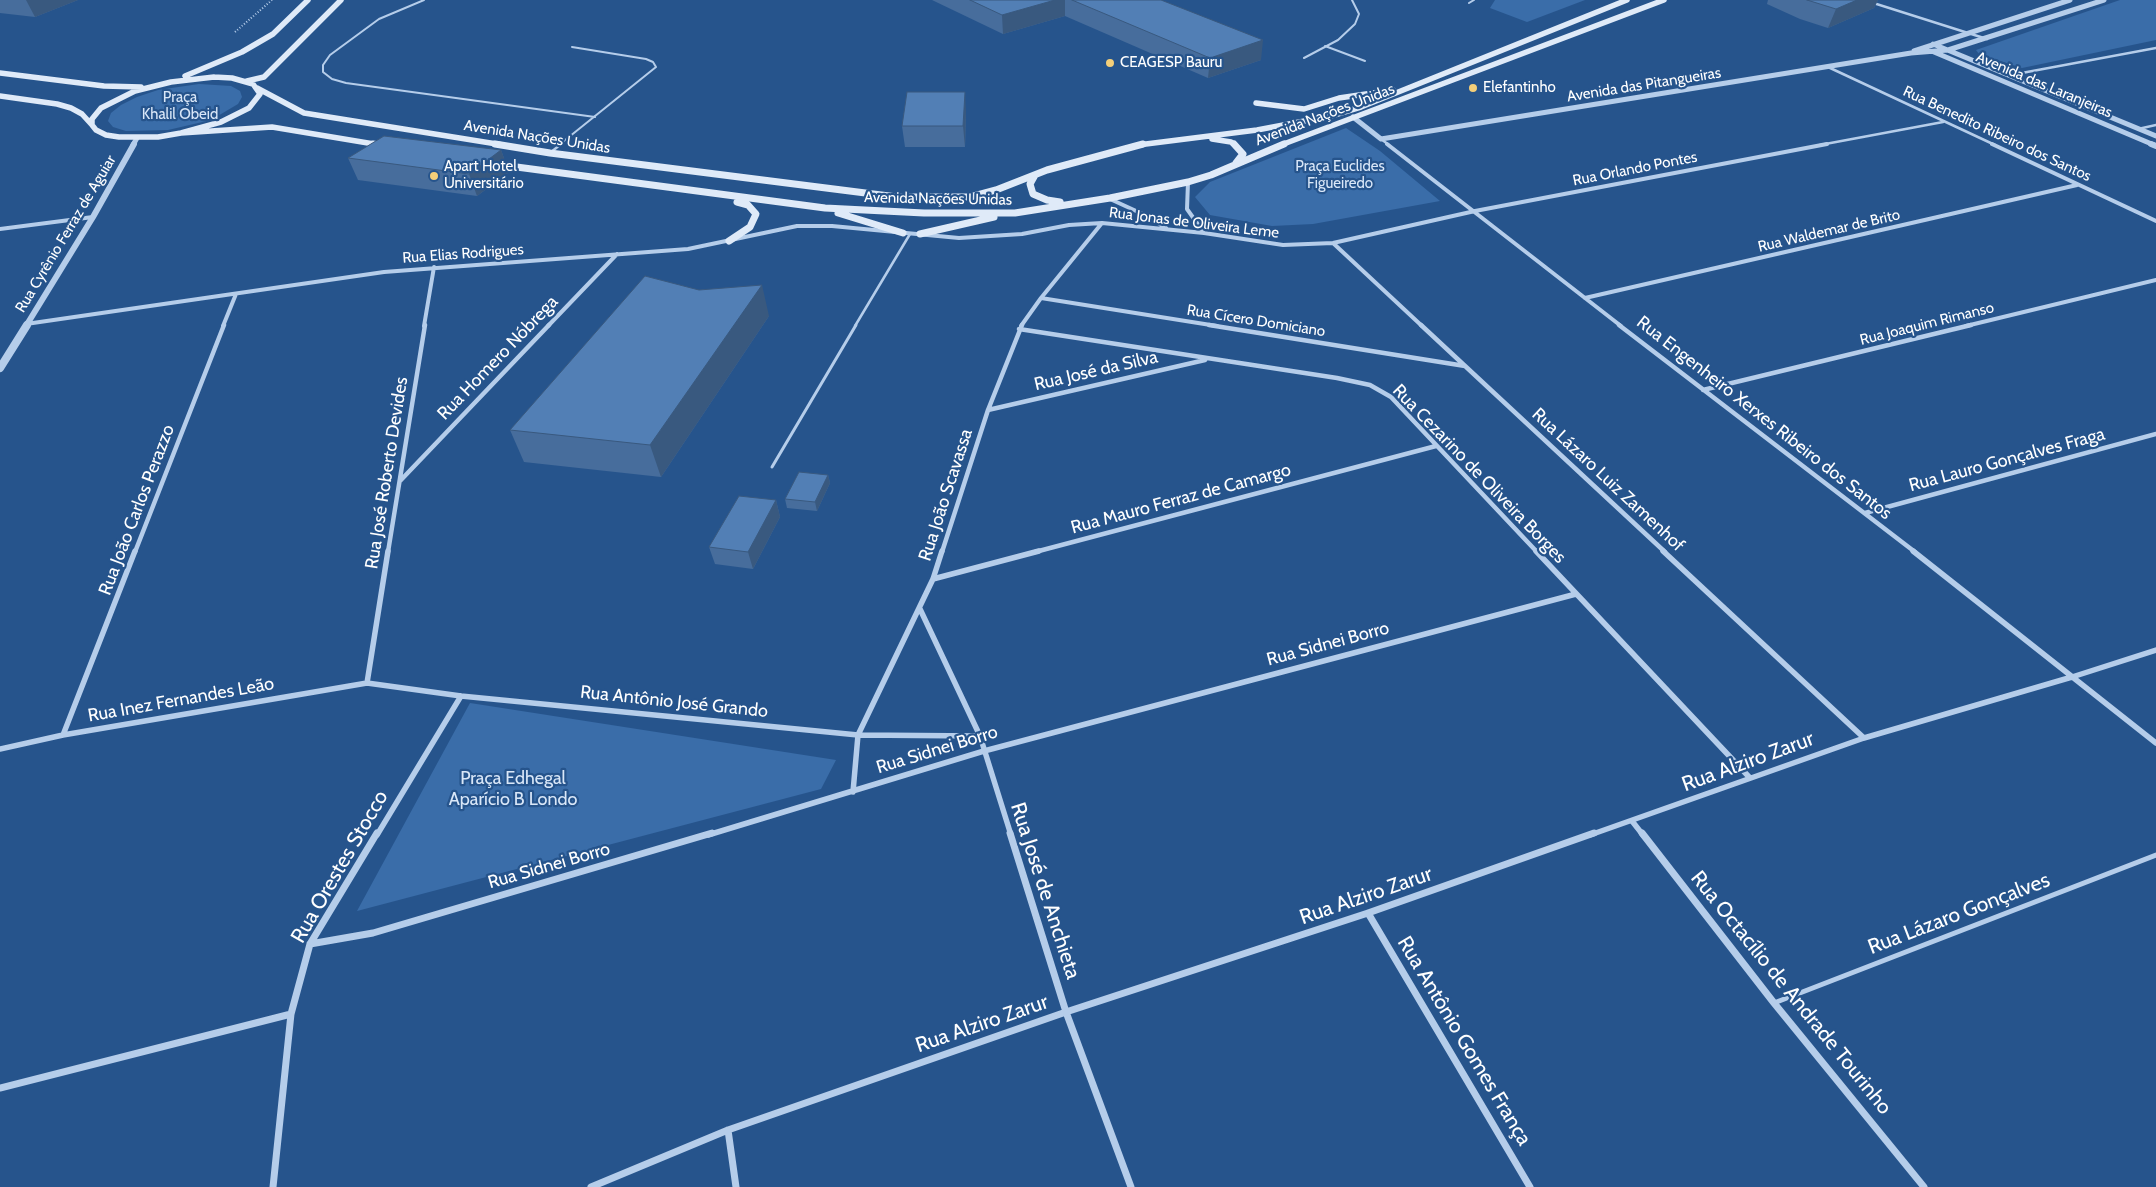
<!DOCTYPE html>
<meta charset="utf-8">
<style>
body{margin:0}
canvas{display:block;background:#26548c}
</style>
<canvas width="2156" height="1187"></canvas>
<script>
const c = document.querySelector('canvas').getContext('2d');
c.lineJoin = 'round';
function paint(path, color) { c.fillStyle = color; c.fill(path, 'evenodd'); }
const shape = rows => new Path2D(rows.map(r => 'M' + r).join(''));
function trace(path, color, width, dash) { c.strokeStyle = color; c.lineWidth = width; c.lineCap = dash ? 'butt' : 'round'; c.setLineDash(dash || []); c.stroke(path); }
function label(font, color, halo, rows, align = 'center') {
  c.font = font + ' Cabin,sans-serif'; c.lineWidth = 4.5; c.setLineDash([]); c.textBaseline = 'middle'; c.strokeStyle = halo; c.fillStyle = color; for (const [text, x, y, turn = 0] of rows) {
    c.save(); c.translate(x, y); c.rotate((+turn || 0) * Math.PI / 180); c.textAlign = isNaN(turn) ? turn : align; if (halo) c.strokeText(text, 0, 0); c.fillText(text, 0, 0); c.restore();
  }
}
paint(shape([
 [1495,0,1585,0,1527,22,1490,8],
 [2120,0,2156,0,2156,40,2022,68,1979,54,1976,50],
 [199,84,231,86,240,91,242,97,238,104,211,120,168,130,126,131,113,127,108,121,111,113,121,105,137,97,158,90],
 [1346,128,1380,151,1440,201,1313,224,1272,226,1210,215,1195,197,1210,182],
 [470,703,836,760,821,789,357,911]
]), '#3a6da9');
trace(shape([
 [235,32,272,0]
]), '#b5cdea', 2, [1, 2]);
trace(shape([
 [424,0,379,19,330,55,323,65,323,72,332,79,346,83,595,117],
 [1469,3,1474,0],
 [1325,46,1365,61],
 [1304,58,1338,40,1355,24,1359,14,1352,0],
 [559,145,656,67,653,62,646,59,572,47]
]), '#b5cdea', 2);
trace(shape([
 [550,153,561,144],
 [855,326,910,234]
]), '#b5cdea', 2.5);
trace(shape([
 [772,467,856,325]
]), '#b5cdea', 3);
trace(shape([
 [1774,1003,2156,855]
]), '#b5cdea', 5);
trace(shape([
 [1864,0,1987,39],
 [1828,67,1995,145],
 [2011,75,2156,48],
 [2138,129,2156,125],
 [1381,139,1389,145],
 [1820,145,1943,122]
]), '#b5cdea', 2.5);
trace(shape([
 [1387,144,1621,326],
 [1992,144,2156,221],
 [1188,182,1187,209,1204,233],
 [1110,199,1147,216,1166,228],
 [0,229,93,217],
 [1333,243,1422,326],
 [1041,298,1217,326],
 [1585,298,2077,185],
 [26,324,384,272,688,249,797,226,832,226,959,238,1022,234,1069,225,1102,223,1204,233,1283,245,1333,243,1475,211,1827,144],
 [223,326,236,294],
 [424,326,434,267],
 [548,326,617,254],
 [1021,326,1041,298,1102,223],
 [1966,326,2156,280]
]), '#b5cdea', 4);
trace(shape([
 [1209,325,1465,366],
 [1421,325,1665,552],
 [1619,325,1915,552],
 [1019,329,1337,378,1370,385,1391,397,1537,552],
 [1703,390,1971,325],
 [988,410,1205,360],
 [400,481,549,325],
 [1865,513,2156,434],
 [135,552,224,325],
 [388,552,425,325],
 [942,552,988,410,1022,325],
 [1035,552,1436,446]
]), '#b5cdea', 4.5);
trace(shape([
 [1536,551,1750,778],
 [1663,551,1864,738],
 [1913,551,2156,743],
 [933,579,1039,551],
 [920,609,980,736,1011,835],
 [367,683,388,551],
 [63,735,135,551],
 [0,749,63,735,367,683,461,696,858,735,980,736],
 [853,792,858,735,933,579,942,551],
 [1632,821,1643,835],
 [377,835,461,696],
 [708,835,984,751,1576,594],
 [1590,835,1864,738,2072,677,2156,650]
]), '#b5cdea', 5.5);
trace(shape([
 [1010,833,1066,1012,1131,1187],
 [1642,833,1774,1003,1924,1187],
 [1368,913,1530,1187],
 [310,944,373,933,712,833],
 [0,1088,291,1014],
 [728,1130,736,1187],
 [273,1187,291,1014,310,944,377,833],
 [591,1187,728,1130,1066,1012,1368,913,1594,833]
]), '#b5cdea', 7);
trace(shape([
 [1933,44,2156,136],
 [1914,51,2070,0],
 [1934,52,2154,145],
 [1353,117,1381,139,1911,53,1948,50,2104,0],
 [133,145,137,138]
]), '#b5cdea', 5);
trace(shape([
 [2151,144,2156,146],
 [26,326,93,217,134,144]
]), '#b5cdea', 6);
trace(shape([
 [0,368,27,325]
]), '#b5cdea', 8);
trace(shape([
 [0,73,104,86,141,87],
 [185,76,242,52,273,34,308,0],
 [214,77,232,78,253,84,260,94,249,108,221,122,181,133,158,137,119,137,106,135,96,130,92,125,92,119,101,108,135,91,171,82,214,77],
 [247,81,264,77,341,0],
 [257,88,304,113,503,145],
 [0,96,57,104,71,108,82,114,92,125],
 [1256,103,1304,109,1339,98,1393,90],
 [181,133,272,127,380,145],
 [1212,139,1231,142,1235,145],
 [1138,145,1257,130,1331,116,1361,107,1627,0],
 [1281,145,1664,0]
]), '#dfeaf8', 5.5);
trace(shape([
 [373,144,384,146],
 [495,144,550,153,897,197,970,197,996,190,1047,170,1143,144],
 [1234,144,1243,154,1236,163],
 [494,164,825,208,924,213,1015,213,1110,198,1188,182,1211,175,1284,144],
 [1035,175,1030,184,1033,194,1047,200,1060,202],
 [838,213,903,233],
 [920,234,994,217],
 [729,241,750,227,756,214,748,205,737,202]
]), '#dfeaf8', 7);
paint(shape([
 [0,0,78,0,35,17,0,13],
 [932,0,1161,0,1261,60,1208,78,1065,16,1003,34],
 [1768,0,1878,0,1874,8,1828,28,1800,19,1767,4],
 [966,112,965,147,905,147,902,126],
 [501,150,509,172,477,196,358,180,348,158],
 [769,316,661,477,524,462,510,430],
 [828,475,830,483,817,511,787,508,785,499],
 [776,500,780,517,753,569,715,564,709,547]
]), '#476d9c');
paint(shape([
 [26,0,78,0,35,17],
 [1055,0,1065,0,1065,16,1003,34,1002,15],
 [1857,0,1878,0,1874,8,1828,28,1836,9],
 [1263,40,1261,60,1208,78,1210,58],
 [965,92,966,112,965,147,963,126],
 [501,150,509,172,477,196,469,174],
 [762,285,769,316,661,477,650,445],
 [828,475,830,483,817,511,815,502],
 [776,500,780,517,753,569,748,552]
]), '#39597f');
const building = shape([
 [970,0,1055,0,1002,15,970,0],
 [1072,0,1161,0,1263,40,1210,58,1072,0],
 [1807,0,1857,0,1836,9,1807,0],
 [907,92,965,92,963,126,902,126,907,92],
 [384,136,501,150,469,174,348,158,384,136],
 [645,276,699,290,762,285,650,445,510,430,645,276],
 [799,472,828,475,815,502,785,499,799,472],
 [739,496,776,500,748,552,709,547,739,496]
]);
paint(building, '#527fb5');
trace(building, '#39597f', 1);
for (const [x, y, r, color] of [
 [1110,63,5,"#f4cf79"],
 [1473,88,5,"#f4cf79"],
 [434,176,5,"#f4cf79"]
]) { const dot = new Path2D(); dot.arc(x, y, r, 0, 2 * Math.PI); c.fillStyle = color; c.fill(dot); trace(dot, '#26548c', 2); }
label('15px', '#fff', '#26548c', [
 ["CEAGESP Bauru",1120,63],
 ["Elefantinho",1483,88],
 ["Apart Hotel",444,167],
 ["Universitário",444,184]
], 'left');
label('15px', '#fff', '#26548c', [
 ["Avenida das Pitangueiras",1644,85,-9],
 ["Avenida das Laranjeiras",2044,85,23],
 ["Avenida Nações Unidas",1325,115,-21],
 ["Rua Benedito Ribeiro dos Santos",1997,134,25],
 ["Avenida Nações Unidas",537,137,9],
 ["Rua Orlando Pontes",1635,169,-11],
 ["Avenida Nações Unidas",938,199,1],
 ["Rua Jonas de Oliveira Leme",1194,223,7],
 ["Rua Waldemar de Brito",1829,231,-13],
 ["Rua Cyrênio Ferraz de Aguiar",66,234,-59],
 ["Rua Elias Rodrigues",463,254,-4],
 ["Rua Cícero Domiciano",1256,321,9],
 ["Rua Joaquim Rimanso",1927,324,-14]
]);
label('15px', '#d9e7f8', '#26548c', [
 ["Praça",180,98],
 ["Khalil Obeid",180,115],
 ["Praça Euclides",1340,167],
 ["Figueiredo",1340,184]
]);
label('18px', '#fff', '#26548c', [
 ["Rua Homero Nóbrega",498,358,-46],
 ["Rua José da Silva",1096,371,-13],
 ["Rua Engenheiro Xerxes Ribeiro dos Santos",1764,418,38],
 ["Rua Lauro Gonçalves Fraga",2007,460,-15],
 ["Rua José Roberto Devides",387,473,-81],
 ["Rua Cezarino de Oliveira Borges",1479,474,46],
 ["Rua Lázaro Luiz Zamenhof",1608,480,43],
 ["Rua João Scavassa",946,495,-72],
 ["Rua Mauro Ferraz de Camargo",1181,499,-15],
 ["Rua João Carlos Perazzo",137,510,-69],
 ["Rua Sidnei Borro",1328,644,-15],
 ["Rua Inez Fernandes Leão",181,700,-10],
 ["Rua Antônio José Grando",674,702,6],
 ["Rua Sidnei Borro",937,750,-17],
 ["Rua Sidnei Borro",549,866,-16]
]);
label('18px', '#d9e7f8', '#26548c', [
 ["Praça Edhegal",513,779],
 ["Aparício B Londo",513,800]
]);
label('21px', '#fff', '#26548c', [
 ["Rua Alziro Zarur",1748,762,-20],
 ["Rua Orestes Stocco",340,867,-60],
 ["Rua José de Anchieta",1045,891,72],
 ["Rua Alziro Zarur",1366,896,-19],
 ["Rua Lázaro Gonçalves",1959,914,-21],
 ["Rua Octacílio de Andrade Tourinho",1791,993,51],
 ["Rua Alziro Zarur",982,1024,-19],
 ["Rua Antônio Gomes França",1464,1041,59]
]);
</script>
